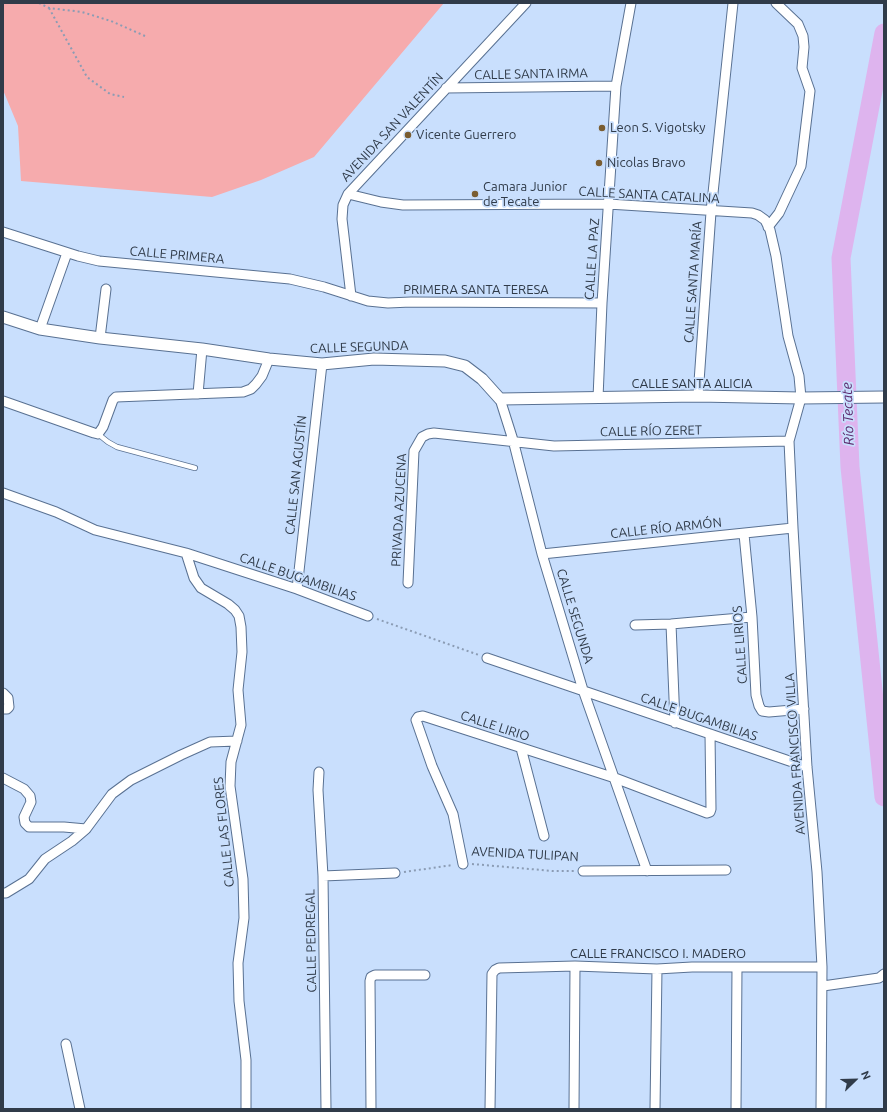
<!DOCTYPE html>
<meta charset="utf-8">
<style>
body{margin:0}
#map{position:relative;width:887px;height:1112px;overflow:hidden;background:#c9dffd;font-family:Ubuntu,sans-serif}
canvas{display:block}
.frame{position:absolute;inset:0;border:4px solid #303b49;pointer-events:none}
.north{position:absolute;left:835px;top:1060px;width:40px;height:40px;-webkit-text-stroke:3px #c9dffd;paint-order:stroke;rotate:67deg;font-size:11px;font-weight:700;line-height:16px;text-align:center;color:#303b49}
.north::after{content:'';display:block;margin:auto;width:14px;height:18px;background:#303b49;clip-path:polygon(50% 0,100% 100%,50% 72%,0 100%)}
</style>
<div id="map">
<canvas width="887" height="1112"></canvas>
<div class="frame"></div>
<div class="north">N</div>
</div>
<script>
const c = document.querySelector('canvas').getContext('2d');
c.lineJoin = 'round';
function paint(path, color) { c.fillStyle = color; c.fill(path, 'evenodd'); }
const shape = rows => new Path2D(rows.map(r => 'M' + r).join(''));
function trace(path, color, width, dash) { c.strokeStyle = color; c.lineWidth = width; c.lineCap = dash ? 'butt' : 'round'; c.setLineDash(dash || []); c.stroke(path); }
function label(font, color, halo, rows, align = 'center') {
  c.font = font + ' Ubuntu,sans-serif'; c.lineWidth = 3.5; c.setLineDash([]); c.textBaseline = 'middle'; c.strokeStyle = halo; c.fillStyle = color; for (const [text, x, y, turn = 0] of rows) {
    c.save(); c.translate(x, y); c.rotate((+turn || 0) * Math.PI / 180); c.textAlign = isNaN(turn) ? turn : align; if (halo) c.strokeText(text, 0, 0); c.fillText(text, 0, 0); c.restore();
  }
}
paint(shape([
 [3,3,444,3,314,157,261,180,212,197,21,181,18,126,3,90]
]), '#f6abad');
trace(shape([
 [884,33,841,258,850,467,884,797]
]), '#deb4ee', 19);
const service = shape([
 [98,434,108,442,117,447,195,468]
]);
const minor = shape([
 [446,88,616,86],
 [348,194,381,202,403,205,608,204,752,213,758,215,765,220,770,230,776,256,788,336,799,376,801,398,789,441,793,528,807,767,817,872,822,967,821,1109],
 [768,227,779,213,801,166,810,91,802,68,804,47,803,36,798,24,776,3],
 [3,232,78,256,99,261,290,279,324,287,368,301,388,303,411,302,602,303],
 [351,296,342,219,343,205,348,194,526,3],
 [40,329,67,253],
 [100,338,106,289],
 [198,394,202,349],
 [698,396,711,212,733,3],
 [598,398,602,303,616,86,631,3],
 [500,399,513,440,542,554,583,690,647,871],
 [3,401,94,433,98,434,103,427,113,400,116,397,243,392,251,389,256,384,262,376,269,359],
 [3,493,56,512,95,530,186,553,297,589,368,616],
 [744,534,752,617,756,695,759,706,762,711,769,712,804,709],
 [186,553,194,578,201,588,228,604,235,610,239,616,241,627,242,652,238,690,241,725,231,762,230,786,243,879,244,918,238,963,239,1001,246,1060,246,1109],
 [542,554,793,528],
 [408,583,414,451,422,437,428,434,434,433,554,446,789,441],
 [297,589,322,364],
 [671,624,675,723],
 [635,625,671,624,752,617],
 [487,658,807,767],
 [3,693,8,698,9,707,7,709,3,709],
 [521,748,544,836],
 [319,772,318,790,323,876,326,1109],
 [3,778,24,789,30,796,31,802,24,817,25,823,29,827,64,827,86,829,112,794,131,780,181,755,210,742,237,741],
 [463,864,453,814,432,766,416,720,418,717,423,716,615,778,707,813,710,812,711,809,710,734],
 [583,871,726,870],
 [323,876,395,873],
 [3,893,6,893,29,879,45,859,72,841,86,829],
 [823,986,879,978,884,974],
 [66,1044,80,1109],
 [371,1109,370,981,371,977,375,975,425,975],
 [490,1109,492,974,495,970,499,968,575,966,657,969,692,967,822,967],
 [574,1109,575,966],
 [655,1109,657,969],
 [736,1109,737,967]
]);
const tertiary = shape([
 [3,317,40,329,100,338,202,349,269,359,322,364,374,359,445,361,465,366,482,379,500,399,698,396,801,398,884,397]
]);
trace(service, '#597192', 6);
trace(minor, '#597192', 11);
trace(tertiary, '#597192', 13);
trace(shape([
 [39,3,49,8,82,12,111,21,145,36],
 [49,8,87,77,110,94,124,97],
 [377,619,479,655],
 [472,864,553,871,575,871],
 [404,872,453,865]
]), '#8b9cb4', 2, [2, 3]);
trace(service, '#fff', 4.5);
trace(minor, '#fff', 9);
trace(tertiary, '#fff', 11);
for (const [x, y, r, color] of [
 [602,128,4,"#7a5d31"],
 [408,135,4,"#7a5d31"],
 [599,163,4,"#7a5d31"],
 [475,194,4,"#7a5d31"]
]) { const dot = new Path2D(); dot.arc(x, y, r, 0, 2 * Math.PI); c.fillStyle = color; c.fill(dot); trace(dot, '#c9dffd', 1.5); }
label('13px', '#303b49', '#c9dffd', [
 ["CALLE SANTA IRMA",531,74,-1],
 ["AVENIDA SAN VALENTÍN",392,127,-47],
 ["CALLE SANTA CATALINA",649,195,3],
 ["CALLE PRIMERA",177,255,5],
 ["CALLE LA PAZ",592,259,-86],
 ["CALLE SANTA MARÍA",693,282,-86],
 ["PRIMERA SANTA TERESA",476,290],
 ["CALLE SEGUNDA",359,347,-2],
 ["CALLE SANTA ALICIA",692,384],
 ["CALLE RÍO ZERET",651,431,-1],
 ["CALLE SAN AGUSTÍN",296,475,-84],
 ["PRIVADA AZUCENA",399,510,-87],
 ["CALLE RÍO ARMÓN",666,528,-6],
 ["CALLE BUGAMBILIAS",298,577,19],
 ["CALLE SEGUNDA",575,616,73],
 ["CALLE LIRIOS",740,645,-94],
 ["CALLE BUGAMBILIAS",699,717,19],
 ["CALLE LIRIO",495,726,18],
 ["AVENIDA FRANCISCO VILLA",795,754,-94],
 ["CALLE LAS FLORES",224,832,-96],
 ["AVENIDA TULIPAN",525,854,3],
 ["CALLE PEDREGAL",311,941,-91],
 ["CALLE FRANCISCO I. MADERO",658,954]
]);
label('13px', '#303b49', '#c9dffd', [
 ["Leon S. Vigotsky",610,128],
 ["Vicente Guerrero",416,135],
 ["Nicolas Bravo",607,163],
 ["Camara Junior",483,187],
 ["de Tecate",483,202]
], 'left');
label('italic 14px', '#5c296d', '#c9dffd', [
 ["Río Tecate",848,414,-92]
]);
</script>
